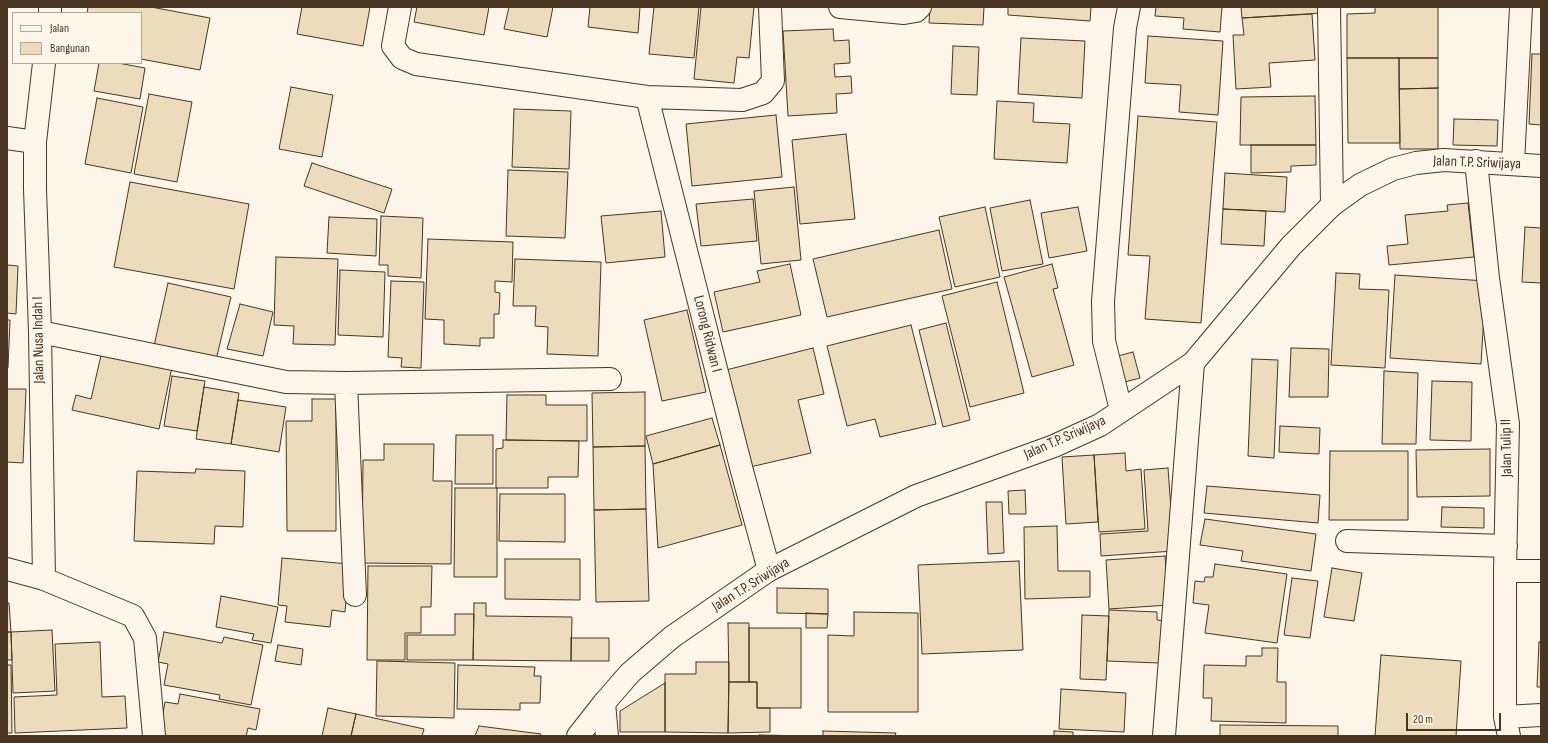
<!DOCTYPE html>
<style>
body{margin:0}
#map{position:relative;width:1548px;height:743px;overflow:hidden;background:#fbf6e9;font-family:"Sofia Sans Condensed",sans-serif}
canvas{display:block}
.frame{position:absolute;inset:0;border:8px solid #4a3520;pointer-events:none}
.legend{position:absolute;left:12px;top:12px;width:130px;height:52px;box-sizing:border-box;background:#fbf6e9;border:1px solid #b4a999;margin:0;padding:5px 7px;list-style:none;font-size:12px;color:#4a3520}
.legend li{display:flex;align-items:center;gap:8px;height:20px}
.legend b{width:20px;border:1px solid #b4a999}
.scale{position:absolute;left:1406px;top:713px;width:95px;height:18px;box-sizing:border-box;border:2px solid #4a3520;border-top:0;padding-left:5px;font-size:12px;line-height:14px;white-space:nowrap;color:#4a3520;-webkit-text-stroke:3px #fbf6e9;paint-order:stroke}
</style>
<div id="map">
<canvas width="1548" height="743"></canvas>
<div class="frame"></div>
<ul class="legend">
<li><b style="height:5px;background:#fbf6e9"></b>Jalan</li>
<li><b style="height:11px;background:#ecdcbc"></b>Bangunan</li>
</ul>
<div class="scale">20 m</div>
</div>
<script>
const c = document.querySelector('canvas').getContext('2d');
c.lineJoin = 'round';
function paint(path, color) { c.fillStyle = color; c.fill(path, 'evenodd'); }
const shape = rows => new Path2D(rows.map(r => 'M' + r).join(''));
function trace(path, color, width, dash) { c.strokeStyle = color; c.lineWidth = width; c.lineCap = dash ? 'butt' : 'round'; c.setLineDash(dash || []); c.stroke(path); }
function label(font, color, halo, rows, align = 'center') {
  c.font = font + ' "Sofia Sans Condensed",sans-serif'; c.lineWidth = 3; c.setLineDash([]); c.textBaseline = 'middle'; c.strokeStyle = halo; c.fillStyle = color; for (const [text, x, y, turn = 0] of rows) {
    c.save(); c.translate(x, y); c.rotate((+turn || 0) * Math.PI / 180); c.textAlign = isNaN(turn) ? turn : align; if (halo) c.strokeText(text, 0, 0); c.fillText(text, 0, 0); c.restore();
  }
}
const building = shape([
 [88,7,151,7,210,18,200,70,141,59,141,13,87,13,88,7],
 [302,7,370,7,363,46,297,34,302,7],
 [417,7,489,7,484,35,414,22,417,7],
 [509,7,553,7,547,37,504,29,509,7],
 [590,7,640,7,638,33,588,27,590,7],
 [654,7,699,7,694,58,649,54,654,7],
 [701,7,754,7,749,58,737,57,734,83,694,79,701,7],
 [930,7,984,7,983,25,929,23,930,7],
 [1008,7,1091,7,1090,21,1008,15,1008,7],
 [1156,7,1222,7,1220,32,1183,29,1184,18,1155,16,1156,7],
 [1241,7,1322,7,1322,13,1242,18,1241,7],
 [1375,7,1438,7,1438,58,1347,58,1347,14,1375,13,1375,7],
 [1312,14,1315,60,1269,63,1271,87,1236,89,1233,35,1244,35,1242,18,1312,14],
 [833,29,834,41,849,40,850,63,834,64,835,77,851,76,852,93,836,94,837,113,788,116,783,31,833,29],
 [1148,36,1223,41,1218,115,1179,112,1181,85,1145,83,1148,36],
 [1021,38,1085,41,1082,98,1018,94,1021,38],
 [953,46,979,47,977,95,951,94,953,46],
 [1532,54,1541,54,1541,125,1529,124,1532,54],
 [1347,58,1399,58,1400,143,1348,143,1347,58],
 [1399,58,1438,58,1438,88,1399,89,1399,58],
 [99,63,118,63,145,68,140,99,94,91,99,63],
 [291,87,333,95,322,157,279,149,291,87],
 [1438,88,1438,149,1400,149,1399,89,1438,88],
 [149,94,192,102,177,182,134,174,149,94],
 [1315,96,1316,145,1240,145,1241,97,1315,96],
 [97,98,143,107,131,173,85,164,97,98],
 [997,101,1034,103,1033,122,1070,124,1067,163,994,159,997,101],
 [514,109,571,111,569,169,512,167,514,109],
 [776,115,782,177,692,186,686,124,776,115],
 [1138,116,1217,122,1201,323,1145,319,1150,256,1128,255,1138,116],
 [1454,119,1498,120,1497,146,1453,145,1454,119],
 [846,134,855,219,800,224,792,140,846,134],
 [1251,145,1316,145,1316,165,1291,166,1291,172,1251,173,1251,145],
 [312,163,392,189,384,213,304,186,312,163],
 [508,170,568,172,565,238,506,236,508,170],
 [1225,173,1287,177,1285,212,1223,209,1225,173],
 [130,182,249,204,234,289,114,267,130,182],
 [794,187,801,260,761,264,754,191,794,187],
 [753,199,757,241,701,246,696,204,753,199],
 [1030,200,1043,264,1002,271,990,208,1030,200],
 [1468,203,1474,257,1389,265,1387,246,1408,244,1405,215,1448,211,1447,205,1468,203],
 [985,207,1000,277,955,287,939,217,985,207],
 [1078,207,1087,251,1049,258,1041,213,1078,207],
 [1223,209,1266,211,1264,246,1221,244,1223,209],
 [661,211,665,257,606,263,601,216,661,211],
 [381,216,423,218,421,278,388,276,388,265,379,265,381,216],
 [329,217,377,219,376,256,327,253,329,217],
 [1525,227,1541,228,1541,283,1522,282,1525,227],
 [939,230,952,289,827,317,813,259,939,230],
 [428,239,513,242,512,282,495,281,495,292,500,293,499,314,494,314,494,338,480,338,480,346,444,344,444,320,425,319,428,239],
 [276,257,338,259,335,345,293,344,294,326,274,325,276,257],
 [515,259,601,262,598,356,547,354,548,327,535,326,536,306,513,306,515,259],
 [790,264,801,315,723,332,714,292,760,282,757,271,790,264],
 [1052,264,1058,288,1053,289,1074,365,1032,377,1004,277,1052,264],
 [7,265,18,266,16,314,7,313,7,265],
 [340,270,385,272,383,337,338,335,340,270],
 [1336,273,1360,274,1359,289,1389,290,1385,368,1331,365,1336,273],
 [1395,275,1486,281,1481,364,1390,358,1395,275],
 [391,281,424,282,421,368,401,367,402,358,388,357,391,281],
 [997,282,1024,393,970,407,942,296,997,282],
 [168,283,231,297,216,360,154,346,168,283],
 [240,304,273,312,263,356,227,349,240,304],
 [687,310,706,392,662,401,644,320,687,310],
 [7,320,10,320,8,368,7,368,7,320],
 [946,323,970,420,943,427,919,330,946,323],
 [911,325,936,424,880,437,875,419,847,426,827,346,911,325],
 [813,348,824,394,798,400,811,453,750,467,726,370,813,348],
 [1291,348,1329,349,1328,397,1289,397,1291,348],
 [102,351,172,367,159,429,72,410,76,395,91,399,102,351],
 [1133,352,1140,378,1121,383,1114,357,1133,352],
 [1252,359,1278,360,1274,458,1248,456,1252,359],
 [1384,371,1418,373,1416,444,1382,444,1384,371],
 [172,376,205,381,197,431,164,426,172,376],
 [1432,381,1472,382,1471,441,1430,440,1432,381],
 [204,387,239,393,231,444,196,439,204,387],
 [7,389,26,389,23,463,7,462,7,389],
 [645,392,645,446,593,447,592,393,645,392],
 [507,395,546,395,546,405,587,405,587,441,506,440,507,395],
 [312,399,336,399,336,531,287,531,286,421,312,421,312,399],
 [238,400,286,407,279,452,231,444,238,400],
 [712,418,720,445,653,464,646,436,712,418],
 [1280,426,1320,428,1319,454,1279,452,1280,426],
 [456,435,493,435,493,484,455,484,456,435],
 [503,440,579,441,578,477,548,477,548,488,496,488,496,449,503,448,503,440],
 [384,444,434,444,433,481,452,481,451,564,362,563,363,460,384,460,384,444],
 [720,445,742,525,658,548,653,464,720,445],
 [645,446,646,509,594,510,593,447,645,446],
 [1490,449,1490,496,1417,497,1416,450,1490,449],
 [1330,451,1408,451,1408,520,1329,520,1330,451],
 [1125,453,1126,471,1141,469,1145,529,1099,532,1094,455,1125,453],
 [1094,455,1098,522,1066,524,1062,457,1094,455],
 [1168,468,1174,551,1101,556,1100,534,1148,531,1144,470,1168,468],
 [196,469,245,471,243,527,215,526,214,544,134,541,137,471,195,473,196,469],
 [1207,486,1320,495,1318,523,1204,513,1207,486],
 [455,488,497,488,497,577,454,577,455,488],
 [1025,490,1026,514,1009,514,1008,491,1025,490],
 [500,494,565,494,565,542,499,541,500,494],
 [986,502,1002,502,1004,553,988,554,986,502],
 [1442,507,1484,508,1484,528,1441,527,1442,507],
 [646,509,649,601,596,602,594,510,646,509],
 [1205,519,1316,534,1311,571,1241,561,1243,551,1200,545,1205,519],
 [1057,526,1058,571,1090,571,1090,597,1025,599,1024,527,1057,526],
 [1165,556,1169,605,1109,609,1106,560,1165,556],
 [282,558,349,564,345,612,332,610,330,627,285,622,287,606,278,605,282,558],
 [505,559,580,559,580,600,505,599,505,559],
 [1019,561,1023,650,922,654,918,565,1019,561],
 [1215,564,1287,574,1277,643,1205,633,1209,605,1193,603,1195,581,1204,582,1205,577,1213,577,1215,564],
 [368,566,432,566,431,607,421,607,421,633,405,633,405,660,367,660,368,566],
 [1332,568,1362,573,1354,621,1324,617,1332,568],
 [1292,578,1318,581,1310,638,1284,635,1292,578],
 [777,588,828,589,828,614,777,613,777,588],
 [221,596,278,607,271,643,252,640,254,634,216,627,221,596],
 [7,603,9,603,11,632,7,632,7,603],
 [474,603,486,603,486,616,572,617,571,661,473,660,474,603],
 [1109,610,1157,612,1157,620,1169,621,1168,641,1160,641,1159,663,1107,661,1109,610],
 [854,612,918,613,918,712,828,712,828,635,854,636,854,612],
 [806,613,828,614,827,628,806,628,806,613],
 [455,614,474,614,473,660,407,660,407,635,455,635,455,614],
 [1082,615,1109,616,1106,680,1080,679,1082,615],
 [728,623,749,623,749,682,729,682,728,623],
 [749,628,801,628,801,708,757,708,757,682,749,682,749,628],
 [52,630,55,691,13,693,11,632,52,630],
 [7,632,11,632,12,660,7,660,7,632],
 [164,632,222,643,224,637,263,645,251,705,219,699,220,695,164,685,168,664,158,662,164,632],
 [571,638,609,638,609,661,571,661,571,638],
 [100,642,102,697,125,696,127,728,15,733,14,697,57,695,55,644,100,642],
 [1539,642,1541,642,1541,687,1537,687,1539,642],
 [278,645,303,649,301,665,275,661,278,645],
 [1262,648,1278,648,1277,682,1286,682,1286,723,1211,721,1212,698,1203,698,1204,665,1246,666,1246,656,1262,656,1262,648],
 [1381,655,1461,661,1456,736,1375,736,1381,655],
 [377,661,455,663,454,718,376,716,377,661],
 [696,662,729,662,728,733,665,732,665,674,696,674,696,662],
 [7,665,11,665,12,733,7,733,7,665],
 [458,665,535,667,534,676,541,676,540,703,520,703,520,710,457,709,458,665],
 [729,682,757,682,757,708,770,708,770,732,728,733,729,682],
 [665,683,665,732,620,732,620,711,665,683],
 [1061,689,1126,693,1124,732,1059,729,1061,689],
 [180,694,260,709,256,730,248,728,246,736,170,736,159,734,165,702,178,704,180,694],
 [328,708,356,714,351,736,322,736,328,708],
 [356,714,424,729,422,736,351,736,356,714],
 [1220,725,1338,726,1338,736,1220,736,1220,725],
 [479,726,541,734,540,736,475,736,479,726],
 [823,731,896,733,895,736,823,736,823,731],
 [1054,731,1073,732,1073,736,1054,736,1054,731],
 [759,735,811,736,759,736,759,735]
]);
paint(building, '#ecdcbc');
trace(building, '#4a3520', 1);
const minor = shape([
 [400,7,393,46,402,58,416,64,647,97,742,100,763,93,773,81,770,7],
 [840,7,904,13,916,11,920,7],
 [1329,7,1332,205],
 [50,13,50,7],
 [647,97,742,471,769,570],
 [7,138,35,142],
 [1476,161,1488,278,1508,424,1505,571,1505,717,1509,736],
 [1513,163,1521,7],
 [40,332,286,382,346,383,610,379],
 [346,383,355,595],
 [1121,410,1104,341,1103,301,1125,28,1129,7],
 [1347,541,1506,546],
 [7,569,44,579,40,332,35,189,35,142,44,63],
 [1505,571,1541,571],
 [44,579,133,616,145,638,154,736],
 [604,703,607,736],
 [1505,717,1541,715],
 [1164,736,1193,363]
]);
const secondary = shape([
 [578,736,604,703,630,673,672,637,769,570,916,496,1054,446,1100,425,1193,363,1291,246,1332,205,1360,185,1393,169,1416,163,1444,160,1541,166]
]);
trace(minor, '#4a3520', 24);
trace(secondary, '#4a3520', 24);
trace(minor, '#fbf6e9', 22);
trace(secondary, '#fbf6e9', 22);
label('15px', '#4a3520', '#fbf6e9', [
 ["Jalan T.P. Sriwijaya",1477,163,2],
 ["Lorong Ridwan I",707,334,76],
 ["Jalan Nusa Indah I",39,340,-91],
 ["Jalan T.P. Sriwijaya",1065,438,-24],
 ["Jalan Tulip II",1507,448,-91],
 ["Jalan T.P. Sriwijaya",751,585,-32]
]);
</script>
